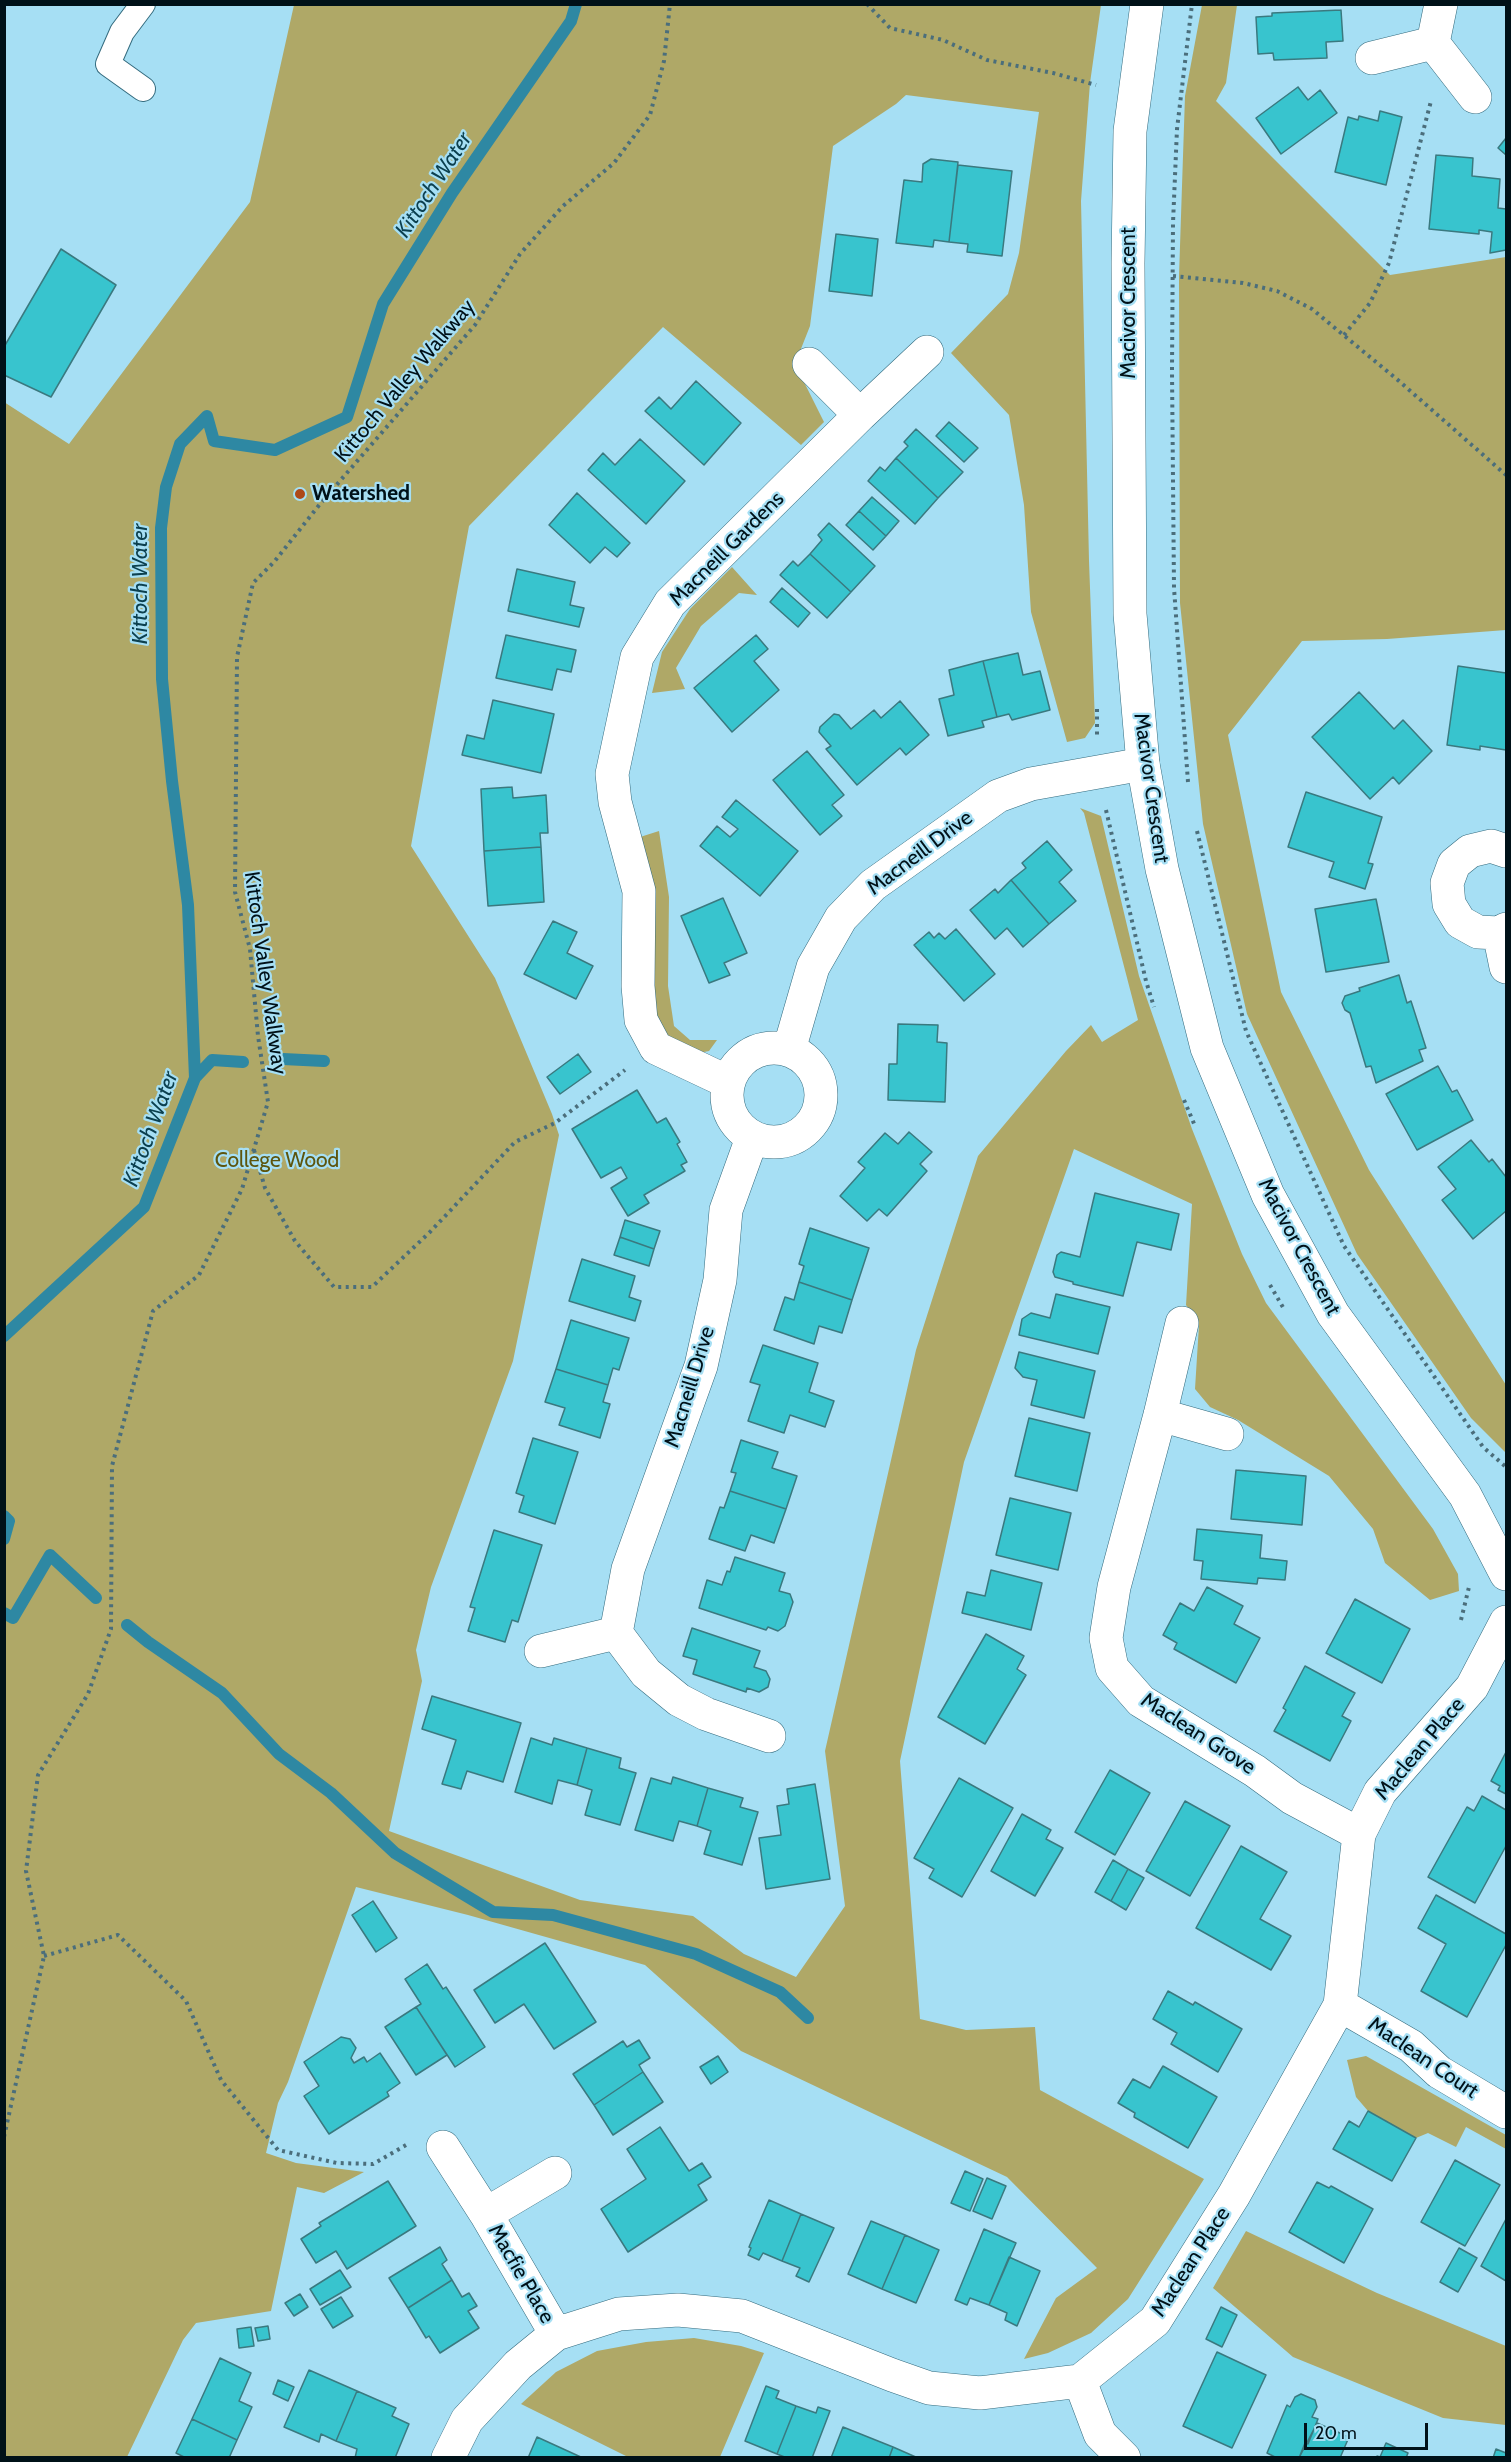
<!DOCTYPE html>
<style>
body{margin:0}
#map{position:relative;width:1511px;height:2462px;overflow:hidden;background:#a6dff4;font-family:Cabin,sans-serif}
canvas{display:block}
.frame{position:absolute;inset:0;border:6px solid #001118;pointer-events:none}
.scale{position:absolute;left:1304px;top:2423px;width:124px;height:27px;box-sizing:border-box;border:3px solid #001118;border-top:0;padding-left:8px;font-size:18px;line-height:21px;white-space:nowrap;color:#001118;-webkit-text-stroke:4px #a6dff4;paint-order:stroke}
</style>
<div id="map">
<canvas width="1511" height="2462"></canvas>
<div class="frame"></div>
<div class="scale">20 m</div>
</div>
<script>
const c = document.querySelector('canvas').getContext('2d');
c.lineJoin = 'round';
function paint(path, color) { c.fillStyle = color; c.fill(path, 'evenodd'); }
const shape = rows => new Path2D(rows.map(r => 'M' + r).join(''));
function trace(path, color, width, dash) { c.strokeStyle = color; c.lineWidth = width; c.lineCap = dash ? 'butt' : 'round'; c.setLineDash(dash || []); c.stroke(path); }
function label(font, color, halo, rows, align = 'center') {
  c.font = font + ' Cabin,sans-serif'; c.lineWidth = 4.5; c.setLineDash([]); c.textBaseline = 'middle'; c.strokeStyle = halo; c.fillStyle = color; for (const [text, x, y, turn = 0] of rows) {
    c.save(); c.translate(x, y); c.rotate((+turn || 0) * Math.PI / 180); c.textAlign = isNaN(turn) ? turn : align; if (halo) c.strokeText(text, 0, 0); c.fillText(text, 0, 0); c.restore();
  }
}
paint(shape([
 [294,5,1101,5,1090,83,1081,201,1089,561,1095,723,1085,738,1067,742,1031,612,1024,505,1009,415,951,353,1008,294,1019,253,1039,112,906,95,896,104,833,146,810,326,795,364,824,422,801,445,663,327,469,526,411,846,495,978,552,1114,559,1135,513,1361,431,1587,416,1650,422,1681,389,1831,580,1900,693,1916,744,1954,796,1977,845,1906,825,1751,916,1350,978,1156,1066,1051,1091,1025,1102,1042,1138,1020,1084,813,1080,808,1101,816,1139,976,1192,1129,1242,1254,1266,1303,1433,1529,1458,1574,1459,1591,1430,1600,1385,1563,1373,1529,1329,1476,1238,1420,1210,1407,1195,1389,1199,1325,1186,1305,1192,1204,1074,1149,964,1462,900,1761,920,2019,966,2030,1035,2027,1040,2090,1204,2179,1128,2299,1091,2333,1048,2353,1024,2359,1056,2298,1097,2268,1007,2177,741,2051,645,1965,468,1915,356,1887,288,2082,278,2103,266,2153,296,2163,364,2172,324,2193,297,2187,271,2311,196,2323,183,2340,127,2457,5,2457,4,402,69,444,250,202],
 [1202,5,1237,5,1226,83,1216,101,1390,275,1506,257,1506,630,1387,639,1302,641,1228,735,1281,992,1369,1170,1506,1385,1506,1453,1471,1418,1357,1254,1247,1014,1203,824,1180,603,1179,276,1185,96],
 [732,567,757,595,739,593,701,626,676,668,685,689,652,693,662,652,690,609],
 [659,831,669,897,668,986,674,1026,690,1040,717,1040,709,1051,699,1053,662,1035,655,1010,655,896,637,838],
 [1366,2056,1506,2135,1506,2149,1466,2127,1456,2147,1428,2133,1416,2138,1368,2111,1356,2097,1347,2060],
 [1246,2231,1377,2293,1506,2346,1506,2425,1443,2418,1293,2357,1213,2288],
 [694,2338,741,2346,764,2353,720,2457,628,2457,521,2404,556,2372,597,2351,646,2342]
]), '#afa867');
trace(shape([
 [283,1059,324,1061],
 [195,1078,212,1060,243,1062],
 [4,1336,144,1207,195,1078,188,905,172,781,162,679,161,528,166,487,180,444,207,416,214,441,275,450,347,417,383,304,452,193,571,21,576,4],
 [4,1516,9,1521,4,1539],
 [4,1613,13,1618,50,1555,96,1598],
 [127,1625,148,1642,222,1693,279,1754,331,1793,395,1853,493,1912,553,1915,696,1954,780,1992,808,2018]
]), '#2e88a3', 12);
const building = shape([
 [1341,10,1343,41,1326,42,1327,58,1274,60,1273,53,1258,54,1256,17,1272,16,1272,13,1341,10],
 [1298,87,1308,100,1320,90,1337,113,1281,154,1256,118,1298,87],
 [1380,111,1402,117,1386,185,1335,172,1348,117,1358,120,1359,116,1378,121,1380,111],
 [1506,138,1506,155,1498,148,1506,138],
 [1436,155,1473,158,1472,176,1500,179,1498,208,1506,209,1506,250,1490,253,1492,232,1479,230,1479,234,1429,229,1436,155],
 [931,159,958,162,949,242,934,240,933,247,896,243,904,180,922,182,923,164,931,159],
 [958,165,1012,171,1002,256,967,252,968,244,949,242,958,165],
 [836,234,878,239,872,296,829,291,836,234],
 [61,249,116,285,51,397,4,375,4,347,61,249],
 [696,381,741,423,704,465,645,411,659,397,671,409,696,381],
 [949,422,978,448,964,462,936,436,949,422],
 [916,429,963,472,938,498,896,458,908,446,904,442,916,429],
 [640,439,685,481,646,524,588,470,603,453,615,465,640,439],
 [896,458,938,498,915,524,868,481,880,467,885,471,896,458],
 [577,493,630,543,617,557,605,547,590,563,549,525,577,493],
 [872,497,899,521,886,536,859,511,872,497],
 [859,511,886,536,873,550,846,525,859,511],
 [829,523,875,566,851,592,810,554,822,540,818,535,829,523],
 [810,554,851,592,827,618,780,575,793,561,798,566,810,554],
 [517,569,575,582,570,605,584,608,579,627,508,611,517,569],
 [782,588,810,613,798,627,770,602,782,588],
 [506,635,576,650,571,672,557,669,552,690,496,678,506,635],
 [756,635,768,649,754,661,779,690,732,732,694,688,756,635],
 [1018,653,1023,675,1040,671,1050,710,1012,720,1009,714,997,717,983,661,1018,653],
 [983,661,997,717,982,721,984,727,948,736,939,699,954,695,949,670,983,661],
 [1458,666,1506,673,1506,750,1480,746,1480,750,1447,745,1458,666],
 [1359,692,1394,729,1403,720,1432,751,1399,784,1393,777,1370,799,1312,737,1359,692],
 [493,700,554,714,541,773,462,755,467,735,484,739,493,700],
 [900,701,929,735,906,755,900,748,857,785,826,749,831,746,819,732,820,727,834,714,839,715,851,729,874,710,881,718,900,701],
 [807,751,844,795,832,805,842,816,820,835,773,780,807,751],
 [512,787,513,798,546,795,548,833,540,833,541,847,484,851,481,789,512,787],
 [1306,792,1382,817,1368,863,1373,864,1365,889,1329,877,1334,862,1288,847,1306,792],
 [736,800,798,851,760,896,700,846,717,826,730,837,738,829,722,817,736,800],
 [1047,841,1072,870,1059,882,1076,901,1049,924,1011,880,1026,868,1022,863,1047,841],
 [541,847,544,902,488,906,484,851,541,847],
 [1011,880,1049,924,1023,947,1007,928,995,939,970,910,995,889,998,893,1011,880],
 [723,898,747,953,724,963,730,975,709,983,681,916,723,898],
 [1376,899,1389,962,1326,972,1315,909,1376,899],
 [553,921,577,932,567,953,593,966,576,999,524,974,553,921],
 [956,929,995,974,964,1001,914,945,929,932,934,938,939,933,945,939,956,929],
 [1399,975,1407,1003,1411,1001,1426,1048,1419,1050,1423,1061,1376,1083,1371,1066,1366,1067,1350,1013,1345,1010,1342,1003,1345,996,1360,991,1359,988,1399,975],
 [898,1024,938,1025,937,1042,947,1043,945,1102,888,1100,889,1064,897,1064,898,1024],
 [578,1054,591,1072,560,1094,547,1077,578,1054],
 [1438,1066,1452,1092,1457,1090,1473,1120,1417,1150,1386,1094,1438,1066],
 [637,1090,657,1123,666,1118,680,1142,677,1144,687,1162,681,1165,685,1171,644,1195,649,1203,628,1216,611,1188,627,1178,621,1167,601,1178,572,1129,637,1090],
 [909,1132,932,1152,920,1164,927,1171,887,1216,879,1209,867,1221,840,1196,865,1168,858,1162,885,1133,898,1144,909,1132],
 [1471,1140,1489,1162,1492,1159,1506,1177,1506,1211,1473,1239,1442,1200,1456,1189,1438,1167,1471,1140],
 [1095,1193,1179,1214,1171,1250,1137,1242,1123,1296,1073,1284,1073,1282,1055,1277,1053,1272,1057,1255,1061,1252,1080,1257,1095,1193],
 [625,1220,660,1231,654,1249,620,1237,625,1220],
 [810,1228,869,1248,852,1300,799,1282,804,1266,799,1264,810,1228],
 [620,1237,654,1249,649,1266,614,1255,620,1237],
 [582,1259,635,1276,629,1297,641,1301,635,1321,569,1301,582,1259],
 [799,1282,852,1300,842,1333,819,1326,814,1344,774,1330,785,1297,794,1300,799,1282],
 [1056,1294,1110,1307,1098,1354,1019,1335,1022,1319,1031,1313,1050,1318,1056,1294],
 [571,1320,629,1338,619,1370,613,1368,608,1385,556,1369,571,1320],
 [763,1345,818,1363,809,1392,834,1401,825,1427,790,1415,784,1433,748,1421,760,1385,750,1382,763,1345],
 [1019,1352,1095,1371,1084,1418,1031,1405,1037,1380,1023,1377,1015,1368,1019,1352],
 [556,1369,608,1385,603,1402,610,1404,600,1438,559,1425,565,1408,545,1402,556,1369],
 [1029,1418,1090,1433,1077,1491,1015,1476,1029,1418],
 [533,1438,578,1452,555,1524,519,1512,524,1496,516,1493,533,1438],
 [741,1440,778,1452,772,1468,797,1476,786,1509,730,1491,736,1473,731,1472,741,1440],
 [1236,1470,1306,1476,1302,1525,1231,1519,1236,1470],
 [730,1491,786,1509,774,1543,751,1535,745,1551,709,1539,720,1507,724,1508,730,1491],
 [1010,1498,1071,1513,1058,1570,996,1555,1010,1498],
 [1197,1529,1262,1535,1260,1558,1287,1561,1285,1580,1258,1578,1257,1584,1201,1579,1203,1561,1194,1560,1197,1529],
 [494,1530,542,1545,518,1622,512,1620,505,1642,468,1631,475,1608,470,1607,494,1530],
 [735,1557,785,1573,779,1591,790,1594,793,1602,785,1626,778,1631,768,1627,766,1630,699,1608,707,1580,722,1585,727,1571,730,1572,735,1557],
 [991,1570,1042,1583,1031,1630,962,1613,967,1592,985,1596,991,1570],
 [1207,1587,1243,1606,1234,1624,1260,1638,1236,1683,1174,1649,1177,1643,1163,1635,1180,1603,1194,1611,1207,1587],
 [1355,1599,1410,1629,1382,1683,1326,1653,1355,1599],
 [692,1628,760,1651,754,1667,766,1671,770,1679,768,1687,759,1692,747,1688,746,1692,693,1674,697,1660,683,1656,692,1628],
 [986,1634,1024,1656,1017,1669,1026,1675,985,1744,938,1717,986,1634],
 [1305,1666,1355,1693,1342,1716,1351,1721,1330,1761,1274,1731,1286,1710,1283,1708,1305,1666],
 [432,1696,521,1723,503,1782,467,1771,461,1789,442,1784,456,1740,422,1729,432,1696],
 [531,1738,552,1745,554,1738,587,1748,577,1785,558,1780,552,1804,515,1792,531,1738],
 [587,1748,621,1758,619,1768,636,1773,620,1825,585,1815,592,1790,577,1785,587,1748],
 [1506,1752,1506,1794,1498,1790,1500,1786,1491,1781,1506,1752],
 [1110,1770,1150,1793,1115,1855,1075,1832,1110,1770],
 [673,1777,708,1788,697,1826,679,1821,673,1841,635,1830,651,1778,671,1784,673,1777],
 [959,1778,1013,1808,962,1897,929,1878,934,1869,914,1858,959,1778],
 [815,1784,830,1879,766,1889,759,1838,781,1835,777,1806,789,1804,787,1789,815,1784],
 [708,1788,743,1798,740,1807,758,1812,742,1865,704,1854,711,1831,697,1826,708,1788],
 [1482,1796,1506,1810,1506,1846,1475,1903,1428,1877,1467,1807,1474,1811,1482,1796],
 [1185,1801,1230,1826,1190,1896,1146,1871,1185,1801],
 [1022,1814,1051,1830,1046,1839,1063,1848,1035,1896,991,1871,1022,1814],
 [1241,1846,1287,1872,1260,1919,1291,1936,1271,1970,1196,1928,1241,1846],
 [1113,1860,1128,1869,1111,1901,1095,1892,1113,1860],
 [1128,1869,1144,1878,1126,1910,1111,1901,1128,1869],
 [1436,1895,1506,1934,1506,1945,1467,2017,1421,1991,1446,1944,1418,1928,1436,1895],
 [373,1901,397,1938,376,1952,352,1915,373,1901],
 [545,1943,596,2022,554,2049,524,2004,495,2023,474,1990,545,1943],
 [427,1964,443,1989,446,1987,485,2047,455,2067,416,2007,421,2004,405,1979,427,1964],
 [1168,1991,1193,2005,1195,2002,1242,2029,1218,2072,1171,2044,1177,2033,1153,2019,1168,1991],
 [416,2007,447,2055,416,2075,385,2027,416,2007],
 [341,2037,350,2039,356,2048,351,2058,354,2063,364,2057,367,2062,380,2053,400,2083,387,2092,389,2096,329,2134,304,2096,319,2086,304,2062,341,2037],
 [639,2040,650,2058,639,2065,643,2072,594,2105,573,2074,623,2041,627,2047,639,2040],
 [718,2056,728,2072,711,2084,700,2067,718,2056],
 [1163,2066,1217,2097,1188,2148,1134,2117,1135,2113,1118,2103,1133,2079,1150,2088,1163,2066],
 [643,2072,663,2102,613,2135,594,2105,643,2072],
 [1368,2111,1416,2138,1392,2181,1333,2149,1349,2121,1359,2127,1368,2111],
 [660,2127,689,2171,702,2163,711,2177,698,2185,707,2200,628,2252,601,2209,646,2179,627,2149,660,2127],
 [1455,2160,1500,2185,1465,2246,1421,2222,1455,2160],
 [965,2171,983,2179,970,2211,951,2203,965,2171],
 [987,2178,1006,2186,992,2219,973,2211,987,2178],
 [388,2181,416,2226,347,2269,336,2251,316,2263,301,2239,321,2226,319,2223,388,2181],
 [1317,2182,1329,2188,1331,2186,1373,2209,1344,2263,1289,2232,1317,2182],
 [769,2200,801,2214,782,2261,763,2253,759,2260,748,2255,751,2248,749,2247,769,2200],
 [801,2214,834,2228,809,2282,796,2276,800,2268,782,2261,801,2214],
 [1506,2219,1506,2281,1481,2266,1506,2219],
 [871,2221,905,2235,882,2289,848,2274,871,2221],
 [984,2229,1016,2243,989,2305,970,2298,967,2305,955,2300,984,2229],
 [905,2235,939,2250,916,2303,882,2289,905,2235],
 [440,2247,447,2260,442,2264,452,2280,408,2308,389,2278,440,2247],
 [1459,2248,1477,2258,1458,2292,1440,2282,1459,2248],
 [1009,2257,1040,2271,1017,2326,1005,2320,1007,2313,989,2305,1009,2257],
 [340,2270,351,2287,320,2305,310,2289,340,2270],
 [452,2280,462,2297,469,2293,477,2306,468,2311,479,2328,440,2353,429,2336,426,2338,408,2308,452,2280],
 [300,2294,308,2307,294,2316,285,2303,300,2294],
 [341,2297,353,2316,333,2328,321,2309,341,2297],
 [1221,2307,1237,2315,1222,2347,1206,2339,1221,2307],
 [268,2326,270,2339,258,2341,255,2328,268,2326],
 [251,2327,254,2346,239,2348,237,2329,251,2327],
 [1217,2352,1266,2375,1232,2448,1183,2426,1217,2352],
 [220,2358,251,2373,239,2401,252,2407,237,2440,192,2419,220,2358],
 [309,2370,357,2391,336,2441,321,2434,319,2442,284,2427,309,2370],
 [278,2380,294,2387,288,2401,273,2394,278,2380],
 [766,2386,779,2391,776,2398,796,2406,777,2454,745,2441,766,2386],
 [357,2391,396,2408,392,2416,409,2424,395,2458,355,2458,357,2449,336,2441,357,2391],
 [1301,2394,1315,2400,1317,2407,1312,2417,1318,2419,1308,2444,1305,2443,1299,2458,1277,2458,1267,2453,1287,2405,1290,2407,1295,2397,1301,2394],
 [796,2406,816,2413,818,2407,830,2411,812,2458,787,2458,777,2454,796,2406],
 [192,2419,237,2440,229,2458,186,2458,176,2453,192,2419],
 [1317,2423,1349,2437,1340,2458,1299,2458,1317,2423],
 [843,2427,893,2447,889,2458,831,2458,843,2427],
 [537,2437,583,2458,528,2458,537,2437],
 [1386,2443,1408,2453,1406,2458,1376,2458,1377,2456,1380,2457,1386,2443],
 [893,2447,918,2458,889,2458,893,2447],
 [1496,2449,1506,2453,1506,2458,1493,2458,1496,2449]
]);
paint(building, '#38c4ce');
trace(building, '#3a797f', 1.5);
const service = shape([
 [143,89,108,64,122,32,143,4]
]);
const minor = shape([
 [1433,43,1475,97],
 [1433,43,1441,4],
 [1372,58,1433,43],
 [809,364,860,415],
 [1506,851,1491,846,1470,851,1454,864,1447,883,1449,904,1460,922,1478,932,1499,933,1506,929],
 [1499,933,1506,967],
 '727 1095a47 47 0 1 1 94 0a47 47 0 1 1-94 0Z',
 [789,1050,813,967,841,918,873,885,998,796,1031,784,1143,764],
 [728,1082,656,1048,641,1020,638,986,639,891,615,802,612,774,637,657,670,603,860,415,927,352],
 [752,1138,726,1210,720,1280,701,1366,628,1569,616,1633,646,1673,679,1700,706,1714,769,1736],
 [1182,1323,1160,1415,1114,1587,1106,1638,1112,1668,1141,1701,1255,1771,1292,1798,1359,1834],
 [1160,1415,1227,1434],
 [541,1651,616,1633],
 [1340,2005,1411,2046,1439,2072,1506,2112],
 [443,2147,486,2214,556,2334],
 [486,2214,555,2173],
 [1080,2381,1100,2434,1124,2458],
 [448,2458,467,2420,518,2365,556,2334,619,2314,678,2310,742,2316,892,2375,929,2388,980,2393,1080,2381,1155,2321,1234,2195,1340,2005,1359,1834,1380,1792,1472,1687,1506,1622]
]);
const tertiary = shape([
 [1147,4,1130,131,1128,263,1130,614,1143,764,1162,869,1207,1048,1268,1195,1333,1314,1465,1495,1506,1574]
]);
trace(service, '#346b7e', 26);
trace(minor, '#346b7e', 34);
trace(tertiary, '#346b7e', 34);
trace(shape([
 [867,4,890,28,943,40,987,60,1053,73,1096,85],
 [1173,276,1243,283,1277,291,1312,309,1399,381,1506,475],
 [1344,335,1370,303,1389,263,1431,101],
 [1097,709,1097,735],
 [1188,782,1174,588,1172,371,1173,223,1177,129,1192,4],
 [1106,810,1146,981,1154,1007],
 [1197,831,1246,1031,1344,1246,1483,1447,1506,1467],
 [1184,1100,1195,1126],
 [254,1150,265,1188,295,1241,334,1287,372,1287,430,1232,515,1142,555,1123,625,1070],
 [1270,1285,1284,1309],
 [1461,1620,1469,1587],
 [44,1956,118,1935,186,2001,221,2080,278,2150,337,2163,373,2164,406,2145],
 [4,2137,44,1956,26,1871,38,1775,88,1694,111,1629,112,1466,153,1311,199,1275,242,1189,268,1102,258,1036,250,949,235,892,237,657,253,583,274,562,320,504,475,325,520,254,563,206,614,163,650,115,664,61,670,4]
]), '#4b6e7b', 4, [3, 4.5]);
trace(service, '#fff', 24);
trace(minor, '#fff', 33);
trace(tertiary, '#fff', 33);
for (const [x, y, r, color] of [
 [300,494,6,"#ad4919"]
]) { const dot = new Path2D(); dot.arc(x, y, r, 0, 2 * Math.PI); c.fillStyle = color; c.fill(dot); trace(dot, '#a6dff4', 2); }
label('21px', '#001118', '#a6dff4', [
 ["Macivor Crescent",1129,303,-90],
 ["Kittoch Valley Walkway",405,381,-50],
 ["Macneill Gardens",727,549,-45],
 ["Macivor Crescent",1151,788,82],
 ["Macneill Drive",920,853,-37],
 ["Kittoch Valley Walkway",265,973,82],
 ["Macivor Crescent",1299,1247,62],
 ["Macneill Drive",690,1387,-73],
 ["Maclean Grove",1198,1734,33],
 ["Maclean Place",1420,1749,-50],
 ["Maclean Court",1423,2058,34],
 ["Maclean Place",1191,2262,-57],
 ["Macfie Place",521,2274,60]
]);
label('bold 21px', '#001118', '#a6dff4', [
 ["Watershed",312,494]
], 'left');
label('21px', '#5d550d', '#a6dff4', [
 ["College Wood",277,1161]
]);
label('italic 22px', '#0c404f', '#a6dff4', [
 ["Kittoch Water",434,185,-57],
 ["Kittoch Water",141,584,-90],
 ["Kittoch Water",151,1129,-70]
]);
</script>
